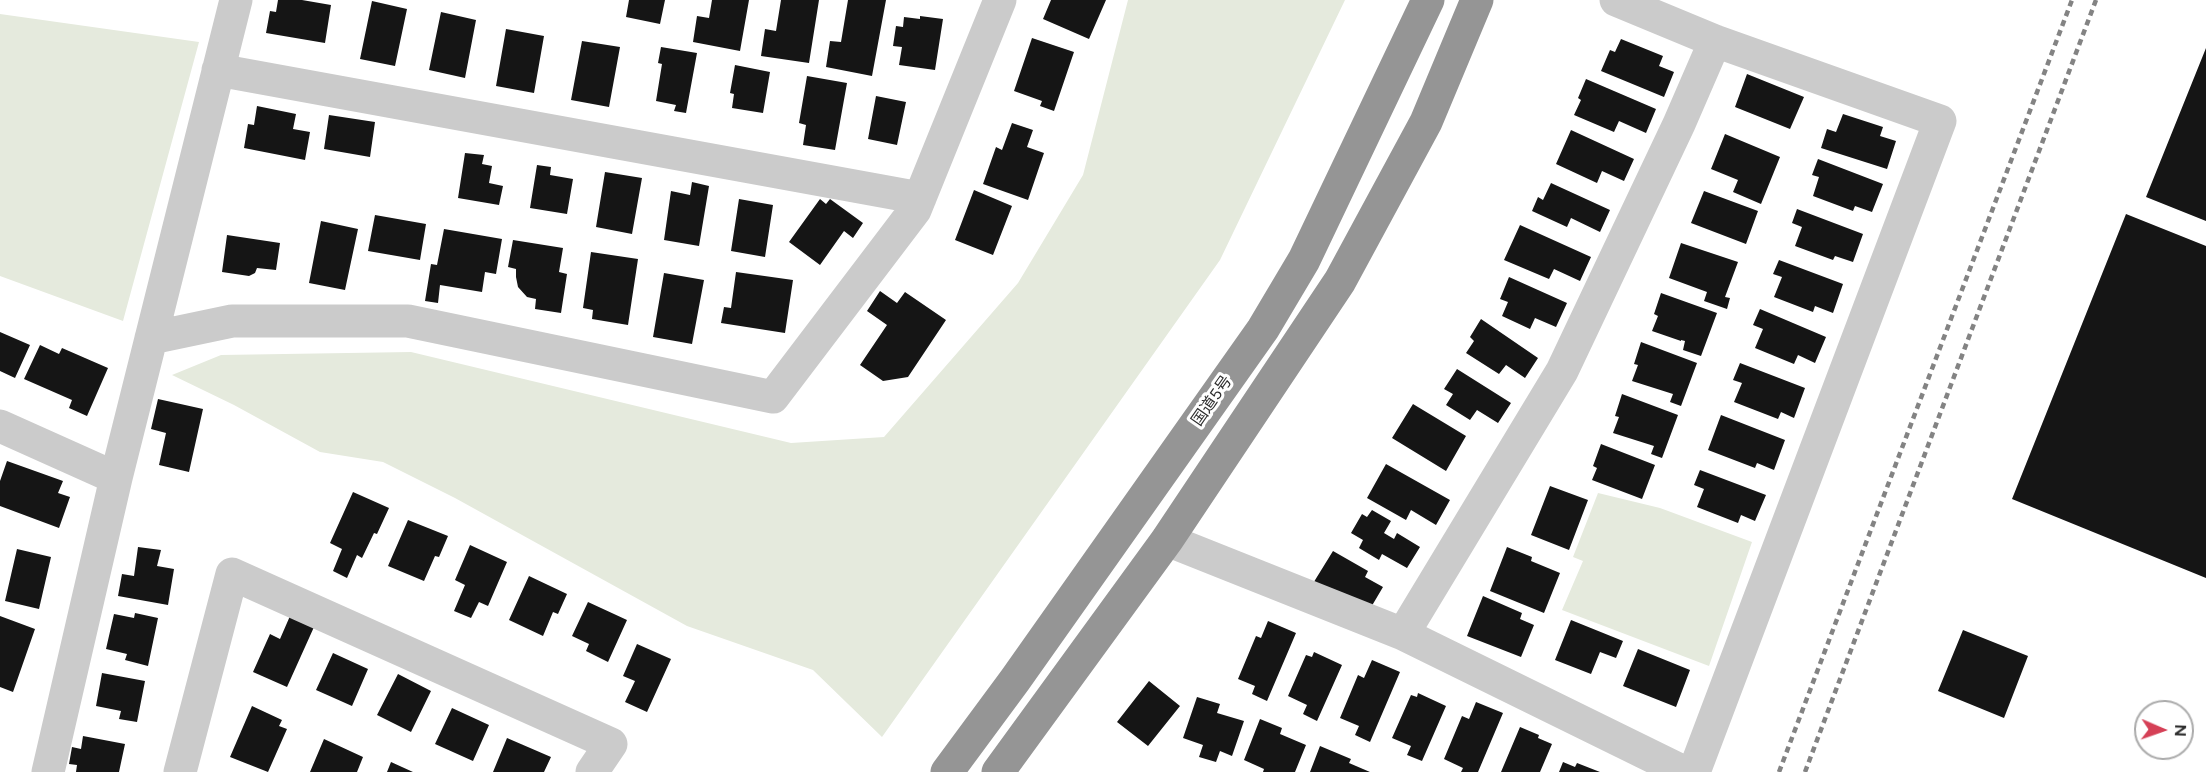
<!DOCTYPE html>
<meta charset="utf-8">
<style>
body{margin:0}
#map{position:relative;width:2206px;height:772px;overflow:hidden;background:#fff;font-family:Figtree,sans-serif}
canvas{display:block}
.north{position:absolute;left:2134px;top:700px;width:60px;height:60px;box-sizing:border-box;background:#fff;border:2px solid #ababab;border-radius:50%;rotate:92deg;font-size:16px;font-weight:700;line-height:24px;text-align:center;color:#2e2e2e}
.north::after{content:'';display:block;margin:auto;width:21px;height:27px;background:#d54056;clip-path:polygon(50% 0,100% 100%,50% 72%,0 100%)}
</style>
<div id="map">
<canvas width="2206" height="772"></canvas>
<div class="north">N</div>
</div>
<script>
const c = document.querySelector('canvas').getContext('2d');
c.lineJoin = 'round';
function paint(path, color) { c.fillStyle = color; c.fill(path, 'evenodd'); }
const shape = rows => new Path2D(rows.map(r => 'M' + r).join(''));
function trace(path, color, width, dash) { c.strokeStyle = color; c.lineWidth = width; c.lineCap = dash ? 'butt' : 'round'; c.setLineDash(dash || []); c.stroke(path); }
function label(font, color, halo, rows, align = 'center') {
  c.font = font + ' Figtree,"Noto Sans JP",sans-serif'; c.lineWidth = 6; c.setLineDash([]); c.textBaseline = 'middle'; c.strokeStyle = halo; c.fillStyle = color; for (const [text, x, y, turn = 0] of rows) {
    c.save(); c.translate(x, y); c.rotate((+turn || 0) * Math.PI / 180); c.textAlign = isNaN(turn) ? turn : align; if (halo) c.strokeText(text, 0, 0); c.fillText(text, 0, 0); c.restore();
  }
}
paint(shape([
 [1128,0,1345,0,1220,260,882,737,813,670,687,626,455,498,383,462,320,452,234,405,172,375,221,355,411,352,791,443,884,437,1018,283,1083,175],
 [0,14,199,42,123,321,0,276],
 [1598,493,1660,508,1752,542,1709,666,1562,610,1583,561,1573,557]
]), '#e5eadd');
paint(shape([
 [278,0,302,0,331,5,325,43,266,33,270,11,276,12],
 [629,0,665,0,660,24,626,17],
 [712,0,749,0,740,51,693,42,697,16,709,18],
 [781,0,819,0,809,63,761,56,765,29,776,31],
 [848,0,886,0,872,76,826,67,830,41,841,42],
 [1051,0,1106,0,1089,39,1043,19],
 [372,1,407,9,395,66,360,59],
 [441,12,476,20,465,78,429,70],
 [920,16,943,19,935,70,899,65,902,47,893,46,896,26,903,27,904,17,920,19],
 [506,29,544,36,534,93,496,86],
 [1032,38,1074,52,1054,111,1040,106,1042,101,1014,91],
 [1621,39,1663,56,1659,66,1674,72,1664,97,1601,71,1610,50,1615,52],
 [582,41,620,47,609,107,571,100],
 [661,47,697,53,686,113,674,111,676,105,656,101,662,64,658,63],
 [2206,48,2206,221,2146,197],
 [735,65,770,72,763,113,732,108,734,94,730,93],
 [1747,74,1804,97,1790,129,1735,107],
 [807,76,847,83,835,150,803,145,806,125,799,123],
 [1586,79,1656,109,1646,133,1619,121,1614,132,1574,115,1581,100,1578,98],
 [876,96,906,102,897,145,868,139],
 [257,106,296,114,293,129,310,132,305,160,244,148,248,124,254,125],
 [1843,114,1883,127,1880,136,1896,141,1887,169,1821,148,1827,129,1836,132],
 [329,115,375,122,370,157,324,149],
 [1012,123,1033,130,1027,147,1044,153,1028,200,983,184,996,147,1002,150],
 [1571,130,1634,159,1624,181,1602,171,1597,183,1556,164],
 [1725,134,1780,157,1761,204,1733,192,1738,180,1711,169],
 [465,153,484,155,482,164,492,166,489,183,503,186,499,205,458,198],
 [1818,159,1883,184,1872,212,1855,206,1853,211,1813,196,1819,177,1812,175],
 [537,165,551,167,550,175,573,179,567,214,530,208],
 [605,172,642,178,632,234,596,227],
 [692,182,709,186,699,246,664,240,671,191,690,195],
 [1551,183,1610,210,1600,232,1571,218,1567,227,1532,211,1538,197,1543,200],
 [974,190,1012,206,993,255,955,240],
 [1704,191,1758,211,1746,244,1691,223],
 [739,199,773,205,765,257,731,251],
 [820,199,826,204,830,199,863,223,853,238,844,231,820,265,789,242],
 [1797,209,1863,234,1853,262,1835,256,1833,260,1795,246,1802,227,1792,223],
 [2126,214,2206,246,2206,578,2012,499],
 [375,215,426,224,420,260,368,251],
 [321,221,358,229,345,290,309,283],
 [1520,225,1591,257,1580,281,1554,269,1549,279,1504,260],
 [444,229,502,239,496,274,485,272,482,292,440,285,438,303,425,301,431,264,437,265],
 [227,235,280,243,276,270,257,268,255,273,249,276,222,272],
 [513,240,563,248,559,272,567,274,561,313,535,309,536,299,527,297,518,287,516,277,516,269,508,267],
 [1681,243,1738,262,1725,297,1730,298,1727,309,1704,301,1707,292,1669,278],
 [591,252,638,259,628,325,592,319,593,310,583,308],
 [1779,260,1843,284,1833,313,1815,306,1813,312,1774,297,1782,277,1773,274],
 [736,272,793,280,785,333,721,323,724,307,731,308],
 [664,273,704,280,692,344,653,337],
 [1509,277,1567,303,1556,327,1535,318,1530,329,1502,316,1508,302,1500,299],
 [880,291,897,303,905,292,946,320,908,377,883,381,860,365,887,325,867,311],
 [1661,293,1717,313,1701,356,1683,350,1685,341,1681,340,1681,341,1652,331,1658,316,1654,314],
 [1760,309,1826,337,1815,363,1798,355,1794,364,1755,348,1763,329,1753,325],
 [1481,319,1538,358,1525,378,1506,365,1499,374,1466,353,1474,341,1470,337],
 [0,332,30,345,15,378,0,371],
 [1641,342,1697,363,1681,406,1670,402,1673,394,1632,381,1638,365,1634,364],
 [40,345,59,354,62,348,108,368,87,416,69,408,72,400,24,379],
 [1740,363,1805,388,1794,418,1781,412,1778,419,1734,402,1742,383,1733,380],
 [1457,369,1511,403,1498,423,1477,410,1470,420,1446,405,1453,394,1444,389],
 [1622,394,1678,415,1662,458,1651,454,1654,446,1613,433,1619,417,1615,416],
 [158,399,203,409,189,472,159,465,166,433,151,429],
 [1413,404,1466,436,1446,471,1392,438],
 [1721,415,1785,440,1774,470,1757,463,1755,468,1708,450],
 [1601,444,1655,465,1642,499,1592,480,1597,468,1593,466],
 [7,461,63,481,58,493,70,497,59,528,0,506,0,481],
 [1386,464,1450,500,1436,525,1411,510,1406,520,1367,498],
 [1700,470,1766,495,1755,521,1741,515,1738,523,1697,507,1704,489,1694,485],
 [1550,486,1588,500,1569,550,1531,535],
 [353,492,389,508,377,534,374,533,362,558,357,555,347,578,333,571,342,549,330,543],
 [1372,510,1391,521,1384,533,1394,539,1397,533,1420,547,1407,568,1382,554,1379,560,1359,548,1363,540,1351,533,1362,514,1367,517],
 [408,520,448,536,439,557,435,556,424,581,388,566],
 [470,545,507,562,488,606,479,602,471,618,454,611,465,585,455,580],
 [138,547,161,550,157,566,174,569,168,605,118,596,122,574,134,576],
 [1507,547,1532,557,1531,561,1560,573,1544,613,1490,591],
 [17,549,51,557,39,609,5,601],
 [1333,551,1368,571,1365,577,1383,587,1370,609,1312,585],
 [529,576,567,594,558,614,553,612,543,636,509,620],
 [1483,596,1522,613,1520,619,1534,625,1521,657,1467,636],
 [588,602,627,620,608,662,586,651,589,644,572,636],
 [135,613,158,618,148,666,125,660,127,654,106,649,114,614,134,618],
 [0,616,35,629,13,692,0,687],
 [290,616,314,627,287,687,253,672,270,634,280,639],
 [1571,620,1623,641,1616,658,1600,652,1591,674,1555,660],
 [1268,621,1296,633,1267,701,1252,694,1255,686,1238,679,1256,636,1261,638],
 [1963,630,2028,656,2004,718,1938,691],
 [637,644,671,659,647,712,625,702,635,681,623,676],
 [1638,649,1690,670,1676,707,1623,686],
 [1314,652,1342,665,1317,721,1303,714,1307,705,1288,696,1306,655,1312,657],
 [333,653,368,669,352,706,316,690],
 [1372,660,1400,672,1370,742,1355,735,1359,726,1340,718,1358,675,1364,678],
 [102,673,145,681,137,722,119,719,121,711,96,706],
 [398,674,431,691,411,732,377,715],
 [1149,681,1180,706,1148,746,1117,722],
 [1418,693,1446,706,1422,761,1407,755,1411,746,1392,738,1411,695,1417,697],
 [1197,697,1220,704,1217,713,1244,721,1232,756,1220,751,1216,762,1199,757,1203,745,1183,738],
 [1476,702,1503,713,1478,772,1461,772,1463,768,1444,759,1462,716,1469,719],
 [252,706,282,720,279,726,287,729,268,772,230,757],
 [452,708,489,725,473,761,435,744],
 [1260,719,1282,728,1280,734,1306,745,1295,772,1263,772,1264,769,1244,760],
 [1520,727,1539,735,1538,738,1552,744,1540,772,1501,772],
 [83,736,125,744,119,772,76,772,77,765,69,764,72,747,81,749],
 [507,738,551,757,544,772,493,772],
 [324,739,363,757,357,772,310,772],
 [1320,746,1351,759,1349,763,1370,772,1310,772],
 [391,762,413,772,387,772],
 [1563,762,1575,767,1577,763,1600,772,1559,772]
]), '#151515');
trace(shape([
 [1616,0,1715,41,1940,121,1694,772],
 [218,70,920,198],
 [151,338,232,321,408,321,773,397,915,210,1000,0],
 [0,426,116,478],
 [1167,540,1403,634,1684,772],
 [1403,634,1562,371,1679,124,1715,41],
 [48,772,116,478,236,0],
 [180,772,232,574,611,744,592,772]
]), '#cbcbcb', 33);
trace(shape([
 [947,772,1015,680,1263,329,1304,260,1428,0],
 [998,772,1167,540,1340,281,1426,122,1477,0]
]), '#959595', 33);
trace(shape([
 [1779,772,2072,0],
 [1805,772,2096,0]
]), '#838383', 4.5, [6, 4.5]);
label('16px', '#2e2e2e', '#fff', [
 ["国道5号",1212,401,-55]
]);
</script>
